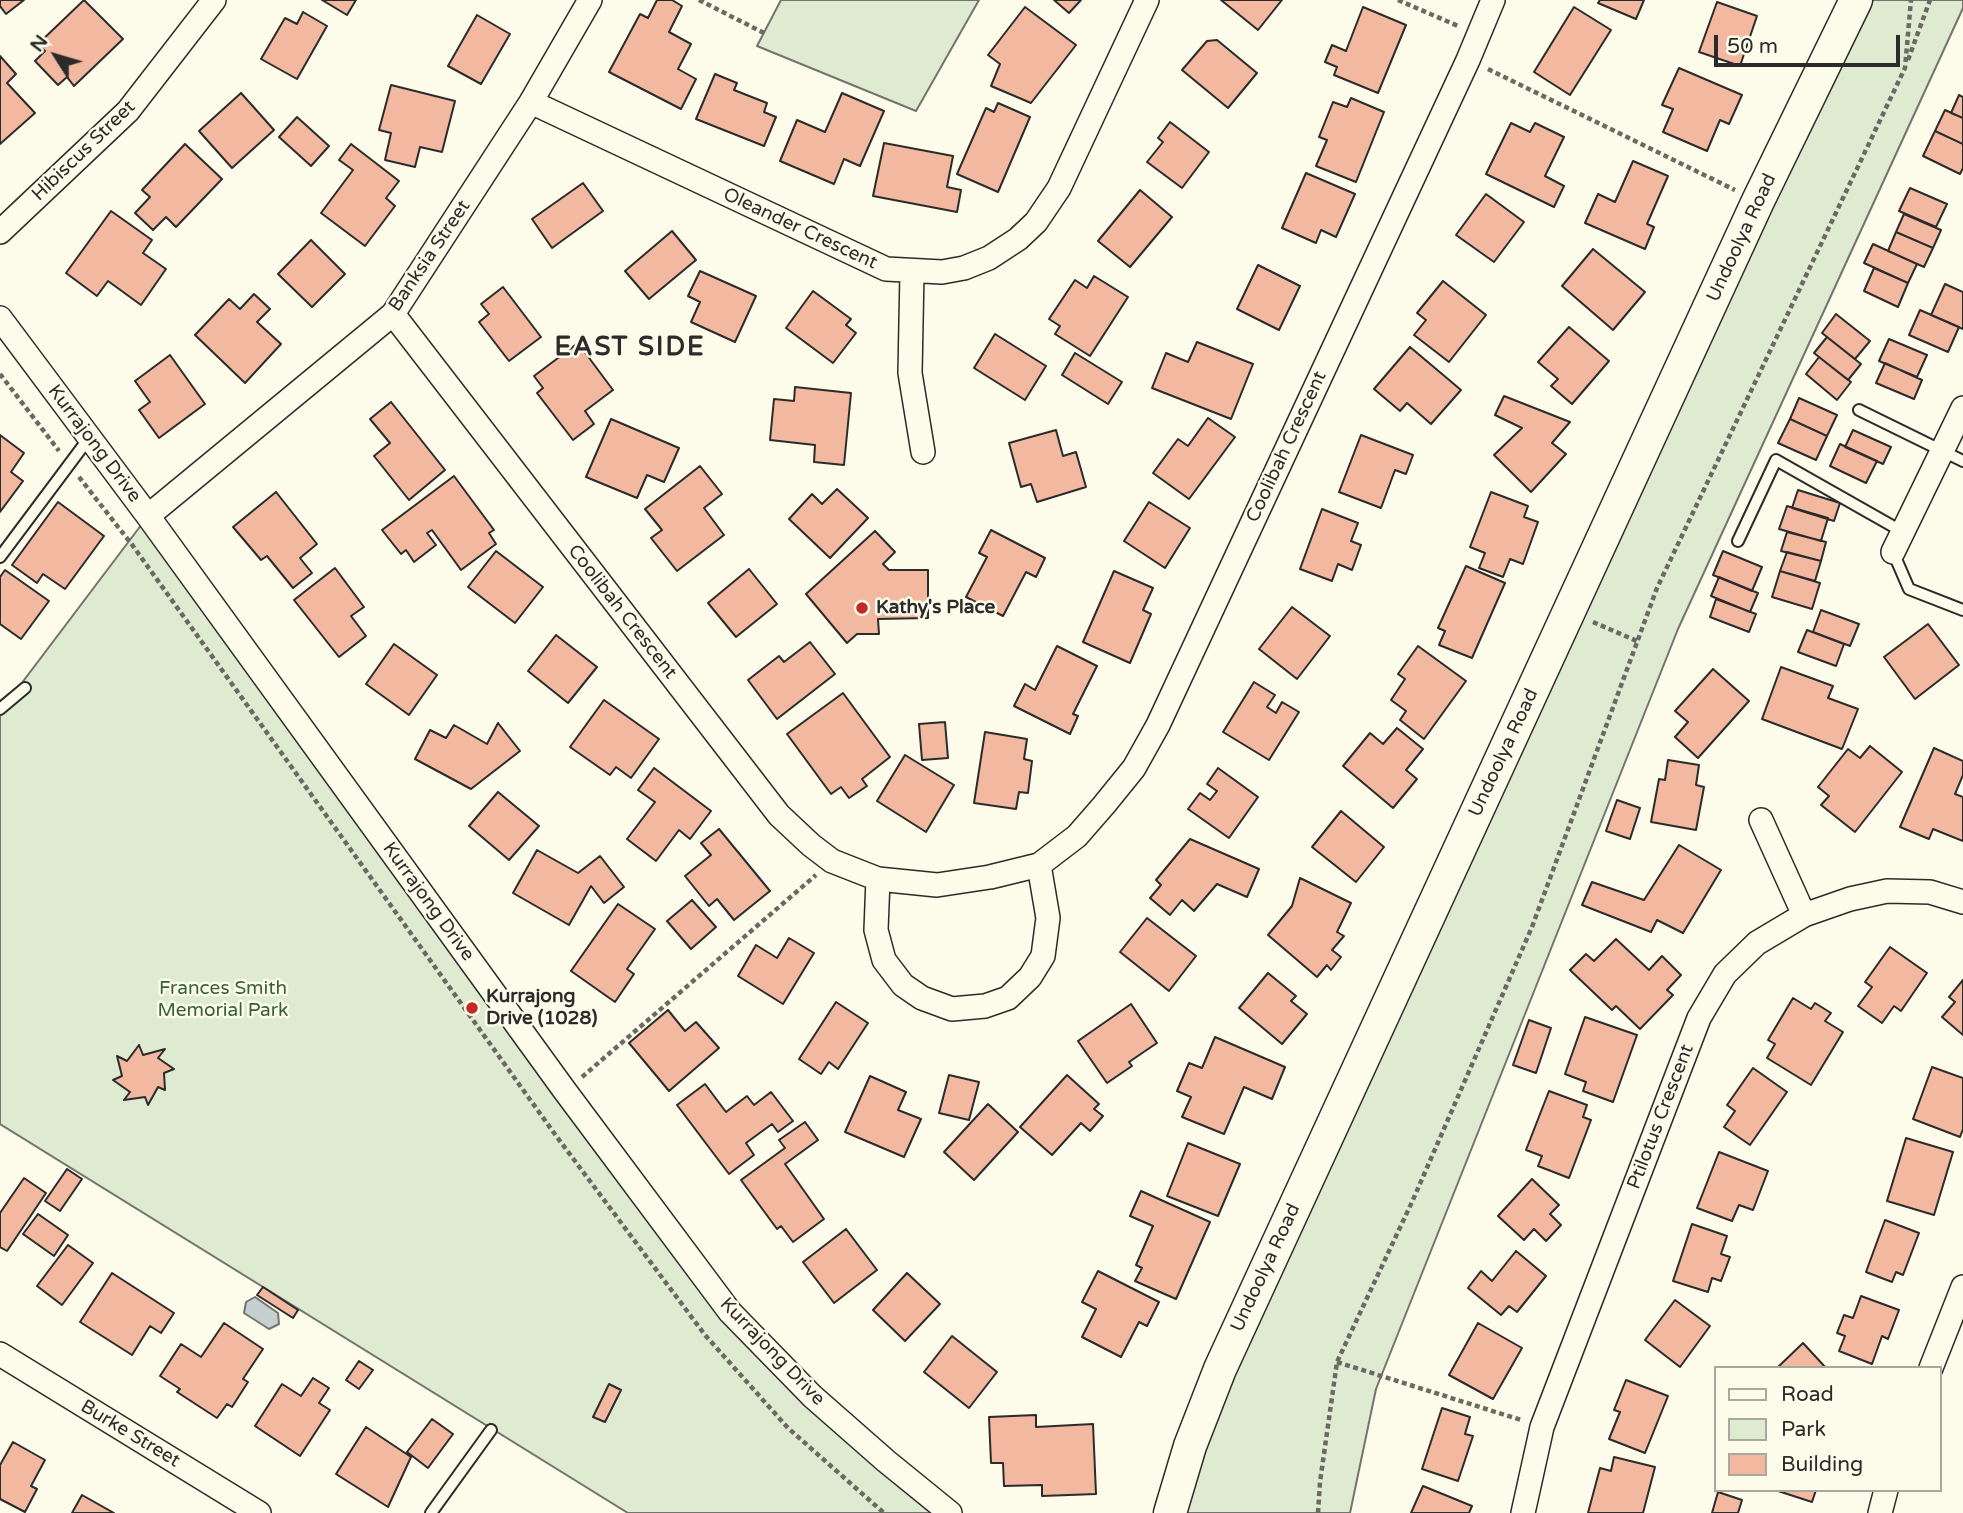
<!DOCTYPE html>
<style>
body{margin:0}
#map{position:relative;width:1963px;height:1513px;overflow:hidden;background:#fdfbea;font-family:"Varela Round",sans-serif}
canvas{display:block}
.legend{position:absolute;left:1714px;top:1366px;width:228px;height:126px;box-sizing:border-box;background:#fdfbea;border:2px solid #a9a89e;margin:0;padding:9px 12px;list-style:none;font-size:21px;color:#2b2b2b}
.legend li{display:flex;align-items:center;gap:14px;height:35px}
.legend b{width:35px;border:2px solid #a9a89e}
.north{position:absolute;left:21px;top:21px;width:70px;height:70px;-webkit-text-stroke:5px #fdfbea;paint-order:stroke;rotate:307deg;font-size:19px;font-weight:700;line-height:28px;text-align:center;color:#2b2b2b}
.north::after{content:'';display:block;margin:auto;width:24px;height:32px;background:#2b2b2b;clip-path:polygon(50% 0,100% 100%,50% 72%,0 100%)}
.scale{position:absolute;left:1714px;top:35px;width:186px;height:32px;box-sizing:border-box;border:4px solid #2b2b2b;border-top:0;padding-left:9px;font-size:21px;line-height:24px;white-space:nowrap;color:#2b2b2b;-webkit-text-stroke:5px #fdfbea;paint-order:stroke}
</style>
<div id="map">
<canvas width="1963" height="1513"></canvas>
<ul class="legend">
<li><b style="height:9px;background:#fdfbea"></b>Road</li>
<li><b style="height:19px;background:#deebd1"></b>Park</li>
<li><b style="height:19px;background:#f2b8a0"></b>Building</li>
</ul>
<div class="north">N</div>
<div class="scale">50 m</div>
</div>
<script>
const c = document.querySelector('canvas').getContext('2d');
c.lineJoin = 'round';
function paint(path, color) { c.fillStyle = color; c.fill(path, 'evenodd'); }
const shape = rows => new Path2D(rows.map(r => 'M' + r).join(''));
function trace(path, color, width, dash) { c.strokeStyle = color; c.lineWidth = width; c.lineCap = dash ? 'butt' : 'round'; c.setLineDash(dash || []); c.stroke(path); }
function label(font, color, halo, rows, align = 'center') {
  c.font = font + ' "Varela Round",sans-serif'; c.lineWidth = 5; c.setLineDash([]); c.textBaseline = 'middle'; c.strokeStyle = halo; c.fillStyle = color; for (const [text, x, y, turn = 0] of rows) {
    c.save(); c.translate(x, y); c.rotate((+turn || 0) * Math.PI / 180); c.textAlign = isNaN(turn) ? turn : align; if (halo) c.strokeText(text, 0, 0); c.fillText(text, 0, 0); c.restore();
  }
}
const green = shape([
 [781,0,979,0,916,111,757,46,781,0],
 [1856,0,1963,0,1963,8,1678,629,1376,1389,1350,1513,1170,1513,1856,0],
 [148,516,730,1312,950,1513,628,1513,0,1124,0,712,148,516]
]);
paint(green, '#deebd1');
trace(green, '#74746e', 2);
const water = shape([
 [255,1297,278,1313,279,1324,269,1329,244,1313,246,1302,255,1297]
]);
paint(water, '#c7d0d0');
trace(water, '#74746e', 2);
const building = shape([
 [0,0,24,0,6,14,0,6,0,0],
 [84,0,123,39,74,86,67,77,58,85,35,61,45,51,38,44,84,0],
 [322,0,356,0,347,15,322,0],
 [657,0,672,0,682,6,669,32,691,44,678,69,696,79,681,109,609,72,640,14,648,18,657,0],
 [1054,0,1081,0,1069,13,1054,0],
 [1221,0,1282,0,1258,30,1221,0],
 [1600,0,1644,0,1636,19,1598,3,1600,0],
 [1717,2,1757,16,1740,66,1699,52,1717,2],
 [1025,7,1076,45,1031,103,991,86,1000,64,988,55,1025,7],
 [1363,7,1406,25,1378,93,1334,75,1337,67,1325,62,1332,45,1346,51,1363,7],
 [1574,7,1611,30,1570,95,1534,72,1574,7],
 [303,12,327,26,297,79,261,59,285,18,297,24,303,12],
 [477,15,510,34,481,84,448,66,477,15],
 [1217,40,1257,73,1228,108,1182,70,1207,41,1217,40],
 [0,56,16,74,7,83,35,113,0,144,0,56],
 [1679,68,1742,95,1729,124,1720,120,1707,151,1663,132,1673,109,1662,105,1679,68],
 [715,74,737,83,734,90,767,103,764,112,776,117,764,146,696,119,715,74],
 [391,85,455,101,442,152,420,147,415,167,385,160,391,133,379,130,391,85],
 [241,93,274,130,232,168,199,131,241,93],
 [842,93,884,111,860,166,844,159,834,184,780,161,797,120,825,132,842,93],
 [1959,95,1963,97,1963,118,1951,113,1959,95],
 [1351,98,1384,112,1356,182,1316,166,1327,140,1319,137,1333,102,1347,107,1351,98],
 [998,103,1030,117,998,192,957,174,986,108,994,112,998,103],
 [1945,110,1963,118,1963,144,1935,131,1945,110],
 [297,117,329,146,311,166,279,137,297,117],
 [1170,122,1209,152,1182,188,1147,162,1163,142,1158,138,1170,122],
 [1511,123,1530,132,1535,123,1564,137,1545,176,1564,186,1554,207,1486,174,1511,123],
 [1935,131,1963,144,1963,168,1960,174,1923,156,1935,131],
 [884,143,953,156,947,187,961,190,957,212,873,196,884,143],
 [185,144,222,179,176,227,166,217,153,230,135,213,150,197,142,190,185,144],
 [351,144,399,181,386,198,395,206,365,246,321,213,353,170,339,160,351,144],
 [1633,161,1668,176,1647,224,1654,227,1645,249,1585,223,1598,194,1615,202,1633,161],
 [1306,173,1355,194,1336,237,1321,230,1316,243,1282,228,1306,173],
 [583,183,603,211,552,248,532,219,583,183],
 [1910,188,1947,204,1936,227,1899,211,1910,188],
 [1140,190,1172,217,1130,267,1098,241,1140,190],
 [1486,194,1524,222,1494,262,1456,235,1486,194],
 [111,211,152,240,143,253,166,269,141,305,108,281,97,296,66,273,111,211],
 [1904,214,1941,230,1933,248,1896,232,1904,214],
 [672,231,696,260,649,299,625,271,672,231],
 [1896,232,1933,248,1924,267,1888,251,1896,232],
 [311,240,345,274,312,307,278,274,311,240],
 [1873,244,1917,264,1908,283,1864,263,1873,244],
 [1593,249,1645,292,1613,330,1562,286,1593,249],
 [1258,265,1300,286,1279,330,1237,309,1258,265],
 [1874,268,1908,283,1898,307,1864,291,1874,268],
 [700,271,756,296,735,342,691,322,700,302,688,296,700,271],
 [1094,276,1128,297,1090,356,1055,334,1060,326,1049,319,1075,280,1087,288,1094,276],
 [1443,281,1486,315,1449,362,1414,335,1426,320,1417,313,1443,281],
 [1945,284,1963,292,1963,329,1931,315,1945,284],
 [503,287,541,337,509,361,479,322,489,314,481,304,503,287],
 [813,291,851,319,846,325,856,333,833,363,786,328,813,291],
 [254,294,270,309,257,322,281,344,245,383,195,335,229,299,240,309,254,294],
 [1920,310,1959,327,1948,352,1909,335,1920,310],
 [1836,314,1870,341,1855,359,1822,333,1836,314],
 [1569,327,1609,361,1572,404,1551,386,1558,379,1538,362,1569,327],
 [995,334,1046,366,1025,400,974,368,995,334],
 [1827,337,1861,364,1848,380,1814,353,1827,337],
 [1889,339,1927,355,1917,377,1879,361,1889,339],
 [1197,342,1253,364,1231,419,1152,388,1166,353,1188,362,1197,342],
 [578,343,613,390,585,411,594,424,573,440,537,393,543,388,534,376,578,343],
 [1410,347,1461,390,1431,424,1407,403,1400,411,1374,389,1410,347],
 [1075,353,1122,382,1108,404,1062,375,1075,353],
 [170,355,205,404,159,438,139,410,150,402,135,381,170,355],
 [1819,357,1851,382,1837,400,1806,374,1819,357],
 [1885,363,1922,380,1914,399,1876,383,1885,363],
 [795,387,851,393,844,465,814,462,815,445,770,440,774,399,794,401,795,387],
 [1504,396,1570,422,1552,443,1566,454,1531,492,1494,455,1522,428,1495,415,1504,396],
 [1799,398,1837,415,1827,436,1790,419,1799,398],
 [391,402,445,470,409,500,374,456,390,443,370,419,391,402],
 [1208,418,1235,437,1189,499,1153,473,1178,439,1188,446,1208,418],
 [611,419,679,448,664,482,647,475,637,498,586,477,611,419],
 [1790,419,1827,436,1816,460,1778,443,1790,419],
 [1056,430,1063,456,1076,452,1086,487,1037,502,1031,484,1021,487,1009,443,1056,430],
 [1853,430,1891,447,1883,464,1845,447,1853,430],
 [0,435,24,453,11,472,23,481,0,512,0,435],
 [1361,435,1413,455,1406,474,1395,470,1381,508,1339,492,1361,435],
 [1840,444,1877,461,1866,483,1830,466,1840,444],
 [700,466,722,494,704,508,724,535,677,571,651,538,662,530,645,509,700,466],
 [454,476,494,530,489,533,496,544,461,570,432,530,427,533,436,545,414,562,406,550,401,554,382,530,454,476],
 [837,489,868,518,830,558,789,519,812,494,822,504,837,489],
 [1798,490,1840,503,1834,521,1792,508,1798,490],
 [276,492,317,544,300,558,312,573,293,588,267,556,261,560,233,527,276,492],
 [1491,492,1528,506,1524,517,1538,522,1523,564,1510,559,1503,577,1479,568,1485,553,1470,547,1491,492],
 [58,502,104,536,65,589,43,574,37,583,12,565,58,502],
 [1149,502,1190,528,1165,568,1124,541,1149,502],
 [1787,506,1828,518,1821,541,1779,529,1787,506],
 [1322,509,1358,523,1351,541,1361,545,1352,570,1338,564,1332,581,1300,569,1322,509],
 [991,530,1045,558,1036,577,1026,572,1003,616,966,597,987,557,979,553,991,530],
 [875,531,895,552,883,564,889,570,928,570,928,618,878,619,879,634,857,634,847,643,806,594,875,531],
 [1787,532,1826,542,1821,561,1781,551,1787,532],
 [496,551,543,587,515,623,468,587,496,551],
 [1723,551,1762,567,1752,591,1713,575,1723,551],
 [1787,552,1821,561,1815,581,1780,571,1787,552],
 [1466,566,1505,583,1472,658,1439,645,1445,631,1438,628,1466,566],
 [335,568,364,607,351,616,366,636,339,657,294,600,335,568],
 [749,569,777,604,736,637,708,603,749,569],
 [5,570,49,601,21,639,0,624,0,577,5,570],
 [1114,571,1153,588,1143,610,1151,614,1130,663,1083,642,1114,571],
 [1780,571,1820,583,1812,609,1772,597,1780,571],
 [1719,577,1758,593,1750,612,1711,596,1719,577],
 [1716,599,1756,614,1749,632,1710,617,1716,599],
 [1292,607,1330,636,1297,679,1259,649,1292,607],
 [1821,610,1859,624,1850,646,1813,632,1821,610],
 [1928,624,1959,665,1915,699,1884,657,1928,624],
 [1807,630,1844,644,1836,666,1798,652,1807,630],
 [556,635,597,667,568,703,528,671,556,635],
 [810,642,835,674,777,719,748,680,779,656,784,662,810,642],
 [394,644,437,675,409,715,366,684,394,644],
 [1057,646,1097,666,1073,714,1078,716,1070,734,1014,706,1025,684,1035,690,1057,646],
 [1418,646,1466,681,1424,739,1400,720,1406,711,1391,700,1405,679,1398,674,1418,646],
 [1781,667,1833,686,1828,698,1858,709,1842,749,1762,719,1781,667],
 [1713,669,1749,701,1698,758,1675,737,1688,722,1675,711,1713,669],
 [1254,682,1275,695,1267,707,1276,713,1282,702,1299,712,1269,760,1223,732,1254,682],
 [843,693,890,757,862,779,867,786,849,798,841,787,831,794,787,734,843,693],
 [604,700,659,739,631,778,616,767,610,775,570,747,604,700],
 [945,722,948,758,922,760,919,724,945,722],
 [498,723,520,751,471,789,415,759,430,730,446,738,454,725,487,744,498,723],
 [1397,728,1423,749,1406,770,1417,779,1393,808,1343,766,1370,733,1383,744,1397,728],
 [985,732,1027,739,1024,759,1032,761,1028,793,1019,792,1016,809,974,803,985,732],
 [1870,746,1902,772,1855,832,1821,805,1829,796,1818,787,1848,749,1860,758,1870,746],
 [1934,748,1963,761,1963,775,1955,794,1963,797,1963,841,1933,829,1929,839,1900,827,1934,748],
 [905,755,954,785,926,832,877,801,905,755],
 [1668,760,1699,765,1696,785,1704,787,1696,830,1651,822,1659,779,1665,780,1668,760],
 [654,768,711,811,690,839,679,830,656,861,627,839,655,802,638,790,654,768],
 [1218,768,1258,797,1229,838,1188,809,1200,793,1210,800,1217,791,1207,784,1218,768],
 [498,792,539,826,509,860,469,826,498,792],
 [1617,800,1640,808,1630,839,1606,831,1617,800],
 [1341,811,1384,847,1356,882,1312,847,1341,811],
 [719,829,770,891,734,920,717,899,709,906,685,876,711,855,701,843,719,829],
 [1190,839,1259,869,1247,897,1217,884,1194,911,1182,900,1170,915,1150,898,1161,885,1156,880,1190,839],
 [1679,845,1721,870,1683,933,1657,920,1651,932,1582,905,1592,882,1644,900,1679,845],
 [537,850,578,873,600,856,624,887,604,903,591,886,569,925,513,893,537,850],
 [1300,878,1351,903,1337,932,1344,936,1332,950,1341,957,1331,970,1327,965,1317,977,1268,935,1292,906,1300,878],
 [692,900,716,927,691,949,667,921,692,900],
 [618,904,655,929,627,969,634,974,615,1002,571,971,618,904],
 [1147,918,1196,956,1169,991,1120,952,1147,918],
 [789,938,814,953,783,1004,738,976,756,945,777,958,789,938],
 [1616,939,1649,970,1662,956,1681,975,1667,990,1673,995,1640,1029,1616,1006,1612,1010,1570,970,1586,954,1594,961,1616,939],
 [1890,947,1927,973,1901,1011,1894,1006,1882,1023,1858,1006,1872,987,1865,982,1890,947],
 [1268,973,1296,996,1291,1001,1307,1014,1282,1044,1239,1008,1268,973],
 [1963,980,1963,1035,1942,1017,1955,1002,1949,997,1963,980],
 [1793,998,1811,1009,1815,1003,1831,1013,1825,1021,1843,1032,1811,1085,1767,1058,1775,1044,1768,1040,1793,998],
 [836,1002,868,1023,838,1069,829,1062,821,1074,799,1059,836,1002],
 [1131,1004,1157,1043,1129,1062,1132,1066,1107,1083,1078,1041,1131,1004],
 [668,1010,685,1031,696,1022,719,1048,669,1091,629,1043,668,1010],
 [1585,1017,1637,1035,1613,1102,1583,1091,1586,1082,1565,1074,1585,1017],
 [1529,1020,1551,1028,1536,1073,1513,1065,1529,1020],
 [1215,1037,1285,1067,1272,1099,1244,1087,1224,1134,1182,1117,1191,1097,1177,1091,1189,1063,1202,1068,1215,1037],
 [139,1045,143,1055,165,1049,158,1058,174,1069,164,1073,165,1090,158,1087,148,1105,145,1097,124,1100,130,1092,113,1080,122,1076,117,1056,127,1061,139,1045],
 [1932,1067,1963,1078,1963,1129,1960,1137,1913,1119,1932,1067],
 [1753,1068,1787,1092,1750,1145,1724,1127,1735,1111,1727,1105,1753,1068],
 [949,1075,979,1082,969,1120,939,1113,949,1075],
 [1067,1075,1099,1104,1094,1109,1103,1116,1090,1131,1081,1123,1052,1155,1020,1127,1067,1075],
 [870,1076,906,1092,898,1110,921,1119,904,1157,845,1132,870,1076],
 [705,1084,726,1112,747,1096,754,1105,771,1092,793,1121,778,1132,772,1124,746,1143,754,1155,729,1174,677,1105,705,1084],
 [1549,1091,1587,1105,1583,1117,1591,1120,1569,1178,1538,1166,1542,1156,1526,1150,1549,1091],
 [988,1104,1018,1132,974,1180,944,1152,988,1104],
 [805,1122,818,1140,785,1164,824,1219,793,1242,781,1226,777,1229,741,1180,785,1148,779,1140,805,1122],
 [1906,1138,1953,1152,1934,1215,1887,1201,1906,1138],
 [1188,1143,1240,1164,1218,1216,1167,1196,1188,1143],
 [1719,1152,1768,1171,1753,1210,1739,1205,1732,1221,1697,1208,1719,1152],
 [67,1169,82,1179,60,1211,45,1201,67,1169],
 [24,1178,46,1193,7,1251,0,1247,0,1213,24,1178],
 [1532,1179,1559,1205,1550,1214,1561,1225,1546,1241,1534,1229,1524,1240,1498,1216,1532,1179],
 [1141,1191,1210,1222,1176,1299,1135,1281,1142,1268,1136,1265,1153,1226,1130,1216,1141,1191],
 [38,1214,68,1235,54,1256,23,1234,38,1214],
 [1885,1220,1919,1233,1903,1275,1896,1272,1892,1282,1866,1272,1885,1220],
 [1692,1224,1727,1236,1721,1254,1730,1257,1721,1281,1712,1278,1708,1292,1673,1281,1692,1224],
 [846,1229,877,1270,834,1303,803,1262,846,1229],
 [68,1245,93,1263,62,1305,37,1286,68,1245],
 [1516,1251,1546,1276,1517,1312,1509,1306,1501,1315,1468,1288,1481,1271,1492,1281,1516,1251],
 [1098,1271,1159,1302,1147,1326,1139,1322,1121,1357,1082,1337,1096,1309,1082,1302,1098,1271],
 [112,1273,174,1313,161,1333,150,1326,132,1355,80,1322,112,1273],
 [907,1273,940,1304,905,1341,873,1310,907,1273],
 [263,1287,298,1310,293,1318,257,1295,263,1287],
 [1861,1296,1899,1310,1888,1339,1882,1336,1872,1364,1839,1351,1845,1336,1837,1333,1844,1315,1853,1318,1861,1296],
 [1675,1300,1710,1326,1680,1367,1645,1340,1675,1300],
 [224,1323,263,1349,243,1379,248,1382,232,1407,227,1404,217,1418,177,1392,180,1389,160,1376,181,1344,201,1357,224,1323],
 [1478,1323,1522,1348,1493,1399,1449,1375,1478,1323],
 [952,1336,997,1372,969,1408,924,1372,952,1336],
 [1803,1343,1826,1368,1777,1368,1803,1343],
 [359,1361,373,1370,359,1389,346,1380,359,1361],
 [313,1378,329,1388,319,1403,330,1410,300,1456,255,1426,282,1384,301,1396,313,1378],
 [1626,1380,1668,1396,1645,1453,1609,1439,1620,1412,1614,1410,1626,1380],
 [609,1384,621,1390,605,1422,593,1417,609,1384],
 [1442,1408,1470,1417,1465,1434,1473,1436,1458,1481,1422,1469,1442,1408],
 [1036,1415,1036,1427,1093,1424,1096,1494,1042,1496,1042,1485,1004,1486,1003,1463,991,1463,989,1417,1036,1415],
 [432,1419,453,1434,428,1468,407,1452,432,1419],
 [366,1427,411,1457,388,1507,336,1474,366,1427],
 [13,1442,45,1460,31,1486,37,1489,25,1512,0,1499,0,1465,13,1442],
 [1614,1457,1655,1467,1643,1513,1588,1513,1600,1468,1611,1471,1614,1457],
 [1423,1486,1472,1506,1469,1513,1411,1513,1423,1486],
 [1775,1490,1816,1490,1812,1502,1775,1490],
 [1718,1492,1742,1500,1738,1513,1712,1513,1718,1492],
 [82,1495,114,1513,72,1513,82,1495]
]);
paint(building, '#f2b8a0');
trace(building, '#2b2b2b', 2);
const lane = shape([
 [1859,410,1963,461],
 [1738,541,1776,460,1903,532],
 [1893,552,1909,589,1963,610],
 [0,557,89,438],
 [0,709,25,688],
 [431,1513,491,1430]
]);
const street = shape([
 [531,102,886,269,942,272,964,268,989,258,1018,239,1036,222,1059,188,1147,0],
 [0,232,128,111,214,0],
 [912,272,910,373,923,452],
 [393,314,779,815,811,845,832,861,878,879,937,885,990,877,1039,865,1077,836,1104,805,1134,768,1158,725,1468,60,1493,0],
 [0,318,148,516,565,1091,730,1312,812,1396,886,1461,950,1513],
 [148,516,393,314,531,102,590,0],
 [1893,552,1963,408],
 [1761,820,1804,915],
 [878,879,876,930,884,960,903,985,922,998,952,1009,985,1006,1008,998,1030,977,1043,956,1048,918,1039,865],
 [0,1354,259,1513],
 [1931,1368,1963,1287],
 [1523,1513,1542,1427,1699,1018,1725,974,1757,943,1804,915,1850,899,1887,891,1930,892,1963,902],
 [1880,1513,1886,1490]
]);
const secondary = shape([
 [1170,1513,1190,1446,1220,1369,1758,201,1856,0]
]);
trace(lane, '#2b2b2b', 14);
trace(street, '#2b2b2b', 26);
trace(secondary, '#2b2b2b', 35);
trace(shape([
 [699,0,764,33],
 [1398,0,1458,26],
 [1908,60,1930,0],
 [1488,69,1735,190],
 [0,374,59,451],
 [79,477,133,546,554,1133,705,1335,788,1428,884,1513],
 [1593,622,1637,641],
 [582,1077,816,875],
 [1337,1362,1521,1420],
 [1318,1513,1320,1482,1337,1362,1412,1202,1532,927,1657,588,1905,68,1911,0]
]), '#6a6964', 4.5, [5, 3.5]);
trace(lane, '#fdfbea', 10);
trace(street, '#fdfbea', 23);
trace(secondary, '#fdfbea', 32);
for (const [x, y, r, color] of [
 [862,608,7,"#c62828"],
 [472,1008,7,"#c62828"]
]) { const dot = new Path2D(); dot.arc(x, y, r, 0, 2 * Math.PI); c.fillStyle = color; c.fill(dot); trace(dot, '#fdfbea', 2.5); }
label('19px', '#2b2b2b', '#fdfbea', [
 ["Hibiscus Street",84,151,-44],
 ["Oleander Crescent",800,229,25],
 ["Undoolya Road",1742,238,-65],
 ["Banksia Street",430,256,-56],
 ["Kurrajong Drive",94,444,53],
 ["Coolibah Crescent",1287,447,-65],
 ["Coolibah Crescent",622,612,52],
 ["Undoolya Road",1504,753,-65],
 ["Kurrajong Drive",428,902,54],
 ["Ptilotus Crescent",1661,1117,-69],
 ["Undoolya Road",1266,1268,-65],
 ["Kurrajong Drive",772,1352,46],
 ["Burke Street",130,1434,31]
]);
label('bold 19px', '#2b2b2b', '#fdfbea', [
 ["Kathy's Place",876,608],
 ["Kurrajong",486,997],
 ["Drive (1028)",486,1019]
], 'left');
label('19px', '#34623c', '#fdfbea', [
 ["Frances Smith",223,989],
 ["Memorial Park",223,1011]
]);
c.letterSpacing = '2px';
label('bold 26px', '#2b2b2b', '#fdfbea', [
 ["EAST SIDE",630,348]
]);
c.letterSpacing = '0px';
</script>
